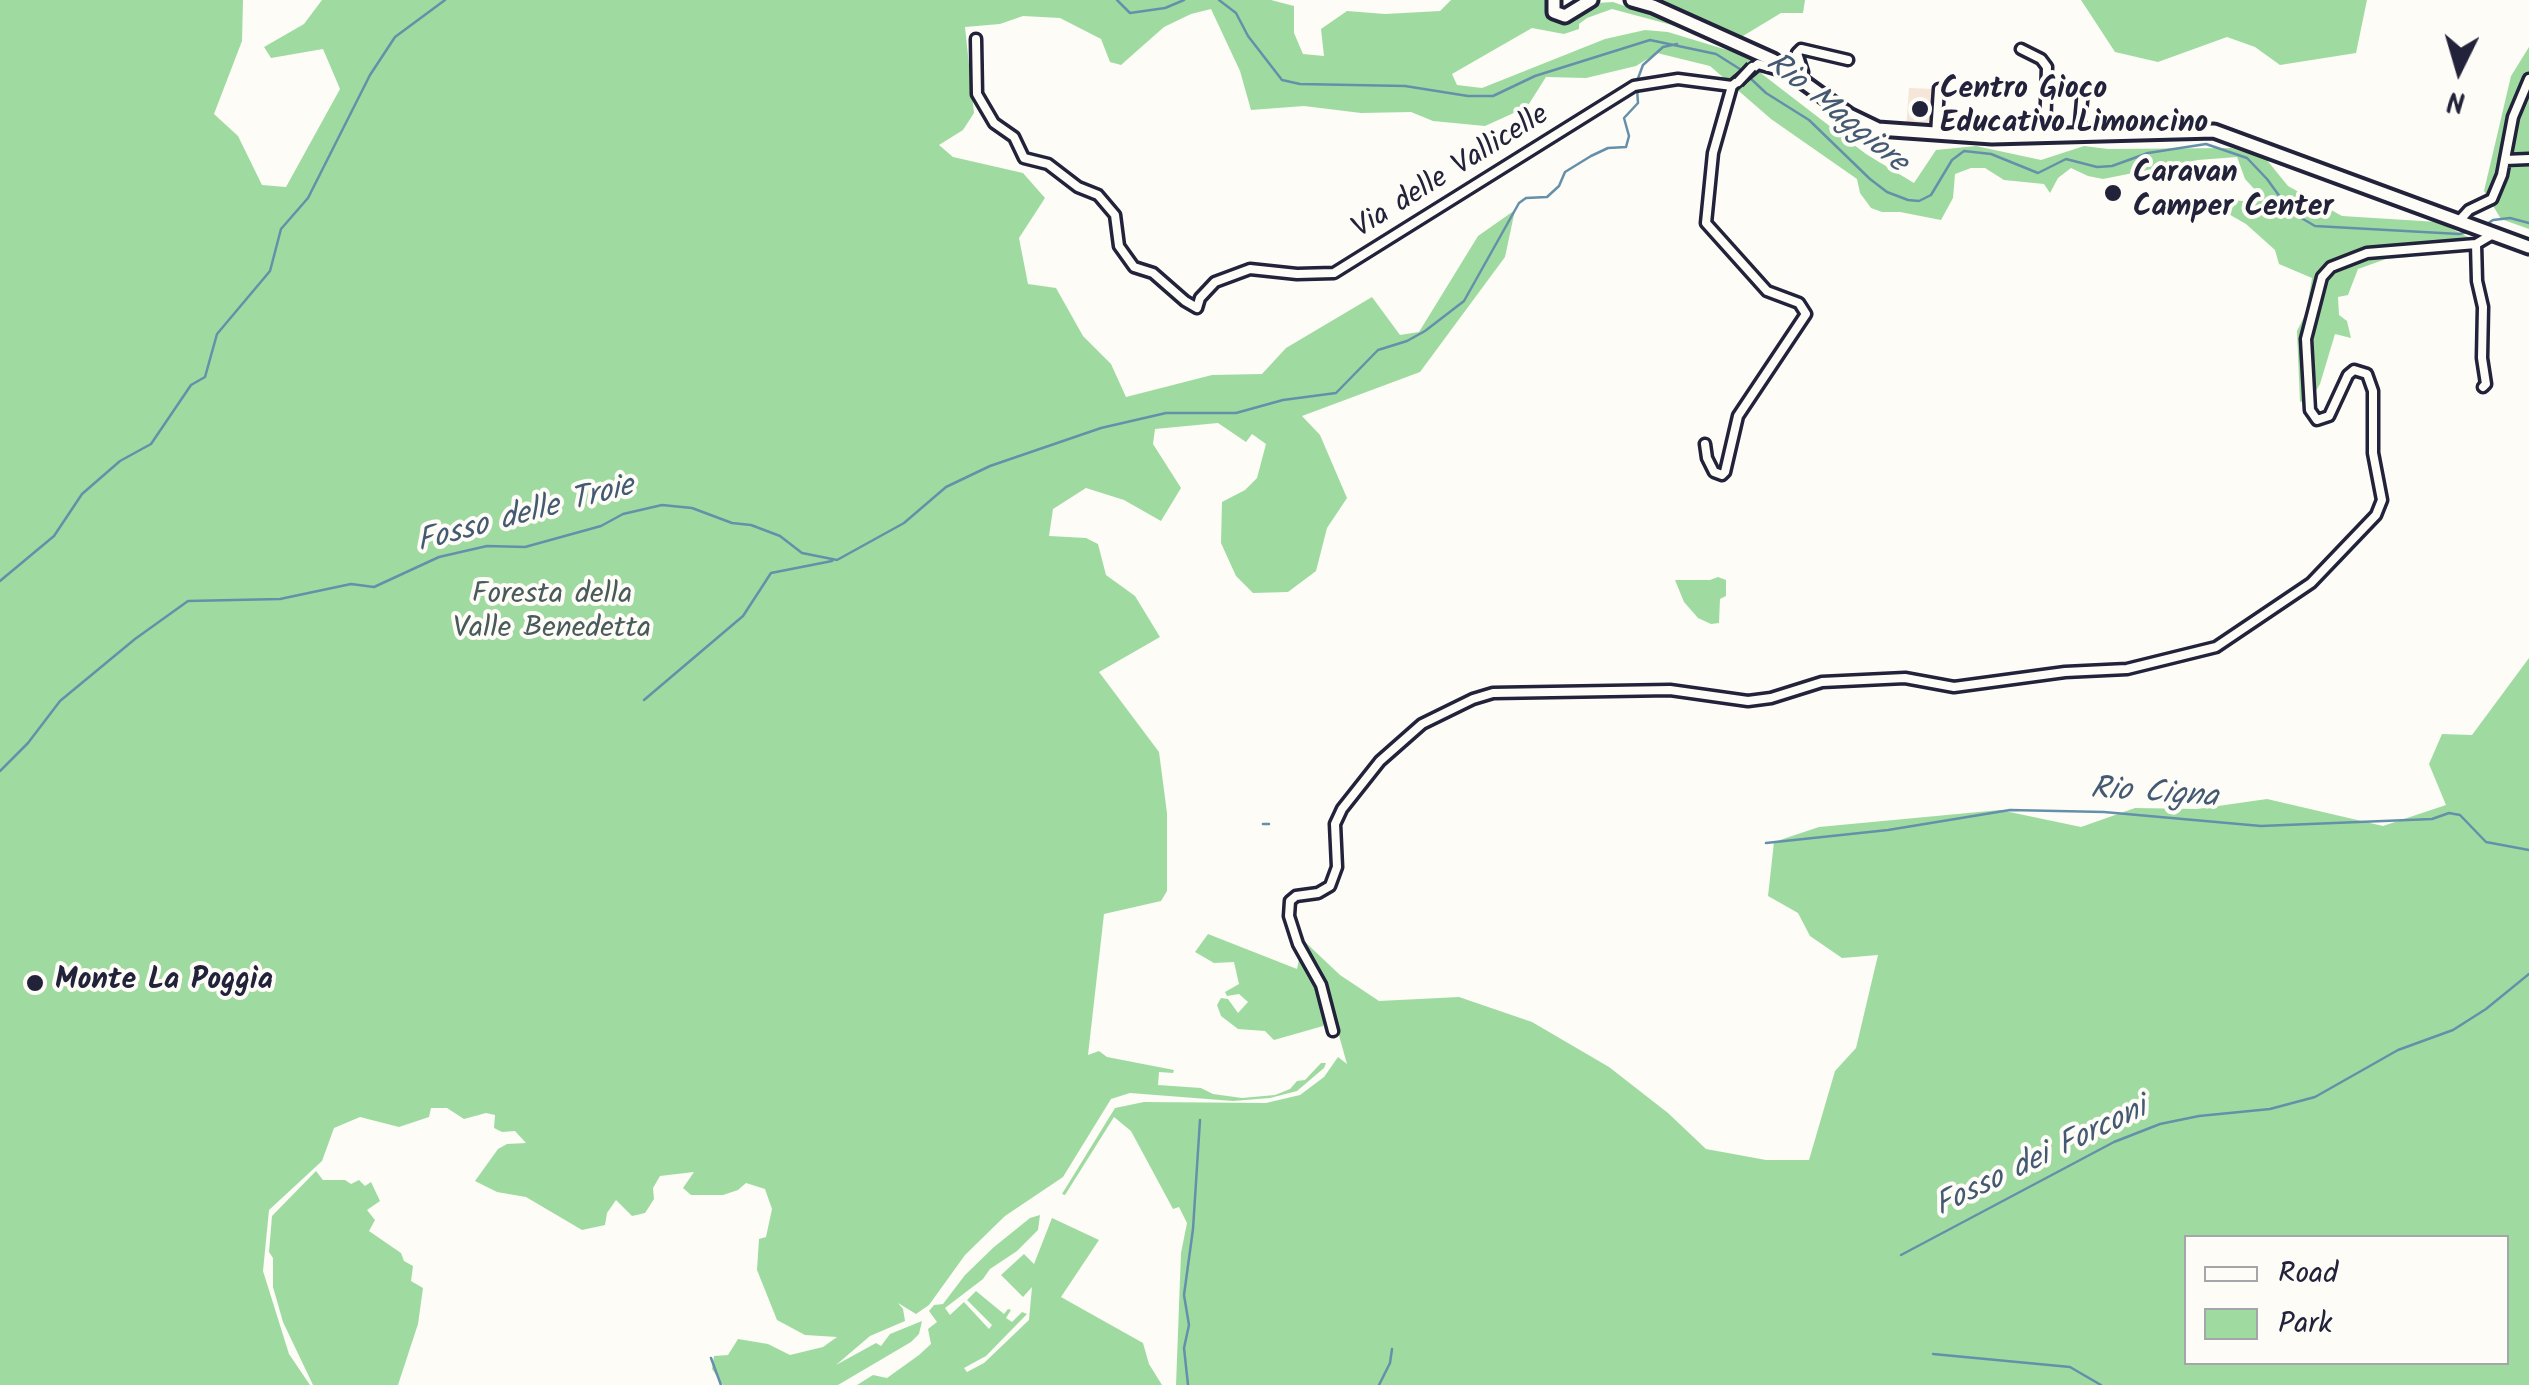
<!DOCTYPE html>
<style>
body{margin:0}
#map{position:relative;width:2529px;height:1385px;overflow:hidden;background:#fdfcf7;font-family:Kalam,sans-serif}
canvas{display:block}
.legend{position:absolute;left:2184px;top:1235px;width:325px;height:130px;box-sizing:border-box;background:#fdfcf7;border:2px solid #a5a5ac;margin:0;padding:12px 18px;list-style:none;font-size:30px;color:#22223b}
.legend li{display:flex;align-items:center;gap:20px;height:50px}
.legend b{width:50px;border:2px solid #a5a5ac}
.north{position:absolute;left:2409px;top:20px;width:100px;height:100px;-webkit-text-stroke:8px #fdfcf7;paint-order:stroke;rotate:185deg;font-size:28px;font-weight:700;line-height:40px;text-align:center;color:#22223b}
.north::after{content:'';display:block;margin:auto;width:35px;height:45px;background:#22223b;clip-path:polygon(50% 0,100% 100%,50% 72%,0 100%)}
</style>
<div id="map">
<canvas width="2529" height="1385"></canvas>
<ul class="legend">
<li><b style="height:12px;background:#fdfcf7"></b>Road</li>
<li><b style="height:28px;background:#9fdba1"></b>Park</li>
</ul>
<div class="north">N</div>
</div>
<script>
const c = document.querySelector('canvas').getContext('2d');
c.lineJoin = 'round';
function paint(path, color) { c.fillStyle = color; c.fill(path, 'evenodd'); }
const shape = rows => new Path2D(rows.map(r => 'M' + r).join(''));
function trace(path, color, width, dash) { c.strokeStyle = color; c.lineWidth = width; c.lineCap = dash ? 'butt' : 'round'; c.setLineDash(dash || []); c.stroke(path); }
function label(font, color, halo, rows, align = 'center') {
  c.font = font + ' Kalam,sans-serif'; c.lineWidth = 8; c.setLineDash([]); c.textBaseline = 'middle'; c.strokeStyle = halo; c.fillStyle = color; for (const [text, x, y, turn = 0] of rows) {
    c.save(); c.translate(x, y); c.rotate((+turn || 0) * Math.PI / 180); c.textAlign = isNaN(turn) ? turn : align; if (halo) c.strokeText(text, 0, 0); c.fillText(text, 0, 0); c.restore();
  }
}
paint(shape([
 [1909,88,1934,89,1931,130,1906,128]
]), '#f5e6d9');
paint(shape([
 [0,0,243,0,242,41,214,114,238,136,262,185,286,187,340,89,323,49,271,58,264,47,304,24,322,0,1271,0,1294,6,1294,33,1303,54,1324,56,1321,29,1347,11,1385,14,1440,11,1451,0,1546,0,1547,16,1555,21,1566,23,1597,3,1613,2,1709,35,1612,9,1587,18,1579,24,1579,29,1564,34,1532,28,1452,74,1457,85,1482,88,1605,39,1645,30,1668,32,1760,60,1762,74,1866,154,1914,183,1936,150,1976,146,2041,160,2084,146,2108,149,2231,148,2266,159,2288,186,2342,216,2438,222,2474,240,2425,247,2409,257,2386,259,2358,269,2348,295,2338,297,2339,315,2347,321,2351,338,2335,334,2320,384,2311,399,2300,402,2297,331,2306,313,2312,278,2279,264,2275,250,2246,224,2218,208,2209,209,2170,199,2220,199,2243,201,2253,206,2252,200,2257,192,2245,179,2237,157,2198,160,2103,179,2088,176,2071,168,2058,178,2050,193,2044,184,2004,180,1985,168,1971,168,1955,174,1953,198,1941,220,1900,212,1882,212,1871,208,1860,193,1857,179,1771,119,1710,66,1657,53,1636,66,1586,78,1546,77,1527,107,1485,126,1433,121,1411,112,1361,113,1304,106,1251,110,1240,71,1211,9,1191,14,1164,27,1121,65,1110,62,1101,39,1060,18,1023,16,1000,24,965,27,974,113,963,130,939,145,953,157,1023,173,1045,198,1019,238,1028,284,1056,288,1083,336,1111,364,1126,397,1212,375,1262,374,1286,348,1372,297,1400,335,1419,332,1478,236,1515,210,1505,257,1420,372,1302,416,1320,435,1347,498,1327,528,1316,571,1288,592,1253,593,1236,576,1221,543,1222,502,1245,490,1257,478,1266,444,1252,434,1246,442,1218,423,1155,429,1153,444,1181,488,1161,521,1124,500,1086,488,1053,509,1049,536,1086,538,1098,544,1106,575,1135,596,1160,637,1099,672,1159,752,1167,813,1167,891,1161,901,1104,914,1088,1055,1099,1051,1107,1057,1174,1070,1173,1073,1159,1072,1158,1085,1201,1088,1213,1094,1242,1098,1275,1095,1290,1089,1297,1081,1305,1080,1321,1063,1326,1063,1324,1068,1297,1091,1270,1098,1233,1101,1130,1093,1111,1099,1063,1177,1005,1216,965,1255,929,1305,916,1314,898,1303,903,1309,905,1321,870,1336,836,1365,876,1343,881,1346,890,1334,922,1321,919,1334,911,1342,838,1385,723,1385,712,1369,714,1356,728,1355,738,1339,768,1344,790,1355,823,1347,837,1337,805,1335,777,1320,757,1270,759,1239,766,1237,772,1209,765,1189,746,1183,738,1190,723,1195,691,1195,683,1188,694,1172,660,1176,653,1188,654,1199,645,1213,632,1216,616,1200,607,1213,605,1225,582,1230,526,1197,497,1192,475,1181,498,1149,507,1144,526,1143,515,1131,502,1132,494,1128,495,1115,486,1113,464,1119,447,1108,431,1108,429,1117,399,1127,360,1117,334,1128,322,1161,269,1210,263,1271,289,1354,310,1385,0,1385],
 [1642,0,1805,0,1803,13,1781,13,1738,39],
 [2081,0,2367,0,2356,53,2280,65,2255,47,2227,37,2158,62,2115,52],
 [2529,47,2529,229,2501,219,2484,191,2511,76],
 [1718,577,1726,580,1726,596,1720,599,1719,623,1711,624,1698,618,1684,602,1675,580,1710,580],
 [2529,658,2529,1385,1176,1385,1181,1253,1187,1223,1179,1207,1173,1209,1131,1131,1114,1117,1065,1195,1062,1194,1115,1108,1144,1102,1266,1103,1300,1095,1324,1077,1338,1057,1347,1064,1331,1007,1326,1008,1327,1017,1323,1026,1274,1040,1265,1031,1238,1029,1221,1016,1217,1005,1221,998,1228,999,1238,1013,1248,1002,1239,994,1227,996,1225,992,1239,984,1234,962,1214,963,1195,952,1208,934,1297,969,1303,940,1340,975,1379,1001,1459,997,1532,1022,1609,1067,1668,1113,1706,1149,1766,1160,1809,1160,1835,1071,1856,1048,1878,955,1842,958,1810,936,1798,913,1768,896,1774,842,1819,827,2000,810,2081,827,2135,808,2197,809,2267,799,2383,826,2446,805,2429,764,2442,734,2472,735],
 [2186,1238,2506,1238,2506,1362,2186,1362],
 [316,1171,323,1180,345,1180,351,1184,359,1180,365,1186,371,1182,380,1201,367,1210,375,1220,369,1231,401,1253,404,1261,413,1266,411,1281,423,1288,418,1324,398,1385,313,1385,283,1322,273,1287,273,1258,269,1252,272,1216],
 [1040,1215,1038,1230,1017,1251,990,1269,983,1279,945,1308,950,1315,964,1302,989,1329,992,1325,967,1300,976,1291,1004,1314,1008,1309,1011,1310,1006,1318,1012,1322,1022,1312,1027,1314,986,1356,964,1368,967,1372,984,1363,1029,1320,1032,1287,1023,1297,1001,1275,1024,1254,1034,1264,1052,1218,1099,1240,1061,1297,1143,1343,1149,1364,1162,1385,857,1385,873,1375,887,1378,919,1355,931,1344,928,1329,937,1322,929,1311,934,1305,943,1304,965,1275,994,1247,1030,1218]
]), '#9fdba1');
trace(shape([
 [1117,0,1130,13,1165,8,1184,0],
 [1219,0,1236,13,1248,36,1282,80,1300,84,1405,86,1468,96,1493,96,1535,76,1650,40,1716,54,1743,71],
 [1749,77,1766,93,1809,120,1870,179,1887,192,1908,200,1919,201,1931,195,1952,160,1964,151,1991,154,2038,173,2066,159,2097,167,2112,166,2148,153,2206,144,2247,158,2267,179,2291,212,2315,226,2459,234,2472,231],
 [1637,81,1643,65,1663,47,1677,44],
 [2484,226,2493,220,2510,218,2529,223],
 [0,581,54,536,82,494,120,461,151,444,191,385,205,377,217,334,270,271,281,229,308,198,370,75,395,37,445,0],
 [644,700,743,616,771,573,832,561],
 [0,771,28,743,60,701,135,639,188,601,280,599,351,584,374,587,439,557,487,546,525,547,601,526,623,514,662,505,692,508,732,523,751,525,780,536,802,553,837,560,904,523,946,487,990,466,1101,428,1166,413,1236,413,1283,400,1336,393,1378,350,1407,341,1425,331,1464,301,1519,203,1526,198,1547,197,1559,186,1565,172,1591,156,1608,148,1626,147,1629,136,1624,118,1638,103,1637,89],
 [1263,824,1269,824],
 [1766,843,1888,830,2010,810,2104,812,2261,826,2432,819,2449,813,2460,815,2486,842,2529,850],
 [1901,1255,2114,1142,2160,1124,2199,1116,2270,1109,2315,1097,2398,1050,2453,1030,2486,1009,2529,974],
 [1933,1354,2070,1367,2101,1385],
 [711,1358,721,1385],
 [1188,1385,1184,1348,1189,1325,1184,1295,1193,1229,1200,1120],
 [1379,1385,1390,1363,1392,1349]
]), '#6590aa', 2.5);
const minor = shape([
 [976,39,977,94,994,123,1014,137,1024,158,1048,164,1078,187,1098,195,1115,215,1119,246,1134,267,1153,273,1185,301,1197,308,1200,298,1215,282,1250,269,1297,274,1334,273,1634,86,1678,79,1732,86,1758,64,1779,70],
 [2021,49,2041,59,2047,67,2045,135],
 [1801,78,1803,72,1797,53,1801,49,1848,60],
 [1936,134,1939,89],
 [2079,134,2083,90],
 [2505,160,2529,159],
 [2459,221,2469,210,2492,199,2502,175,2513,117,2529,79],
 [2476,244,2477,281,2483,307,2482,358,2486,384,2483,387],
 [1705,444,1707,458,1714,472,1722,475,1725,472,1738,416,1806,314,1799,303,1767,291,1706,223,1713,153,1732,86],
 [1333,1031,1321,985,1298,944,1289,916,1290,901,1296,896,1318,893,1330,886,1337,867,1335,824,1342,809,1380,761,1422,724,1473,699,1493,693,1670,690,1748,701,1771,698,1822,682,1905,678,1954,687,2065,672,2127,669,2216,647,2311,583,2376,515,2382,500,2373,453,2373,391,2367,374,2354,370,2348,375,2329,416,2317,420,2310,410,2306,339,2322,277,2331,267,2367,253,2476,244,2493,234]
]);
const secondary = shape([
 [1554,0,1554,12,1565,16,1591,0],
 [1632,0,1653,6,1773,60,1849,115,1878,129,1992,137,2214,131,2529,247]
]);
trace(minor, '#22223b', 15);
trace(secondary, '#22223b', 19);
trace(minor, '#fdfcf7', 8);
trace(secondary, '#fdfcf7', 11);
const minorBridge = shape([
 [1738,82,1752,67]
]);
trace(minorBridge, '#22223b', 15, []);
trace(minorBridge, '#fdfcf7', 8);
for (const [x, y, r, color] of [
 [1920,109,10,"#22223b"],
 [2113,193,10,"#22223b"],
 [35,983,10,"#22223b"]
]) { const dot = new Path2D(); dot.arc(x, y, r, 0, 2 * Math.PI); c.fillStyle = color; c.fill(dot); trace(dot, '#fdfcf7', 4); }
label('bold 30px', '#22223b', '#fdfcf7', [
 ["Centro Gioco",1940,92],
 ["Educativo Limoncino",1940,126],
 ["Caravan",2133,176],
 ["Camper Center",2133,210],
 ["Monte La Poggia",55,983]
], 'left');
label('30px', '#22223b', '#fdfcf7', [
 ["Via delle Vallicelle",1452,174,-32]
]);
label('30px', '#485a5a', '#fdfcf7', [
 ["Foresta della",552,597],
 ["Valle Benedetta",552,631]
]);
label('italic 32px', '#445972', '#fdfcf7', [
 ["Rio Maggiore",1835,115,39],
 ["Fosso delle Troie",526,517,-15],
 ["Rio Cigna",2154,796,4],
 ["Fosso dei Forconi",2042,1160,-26]
]);
</script>
